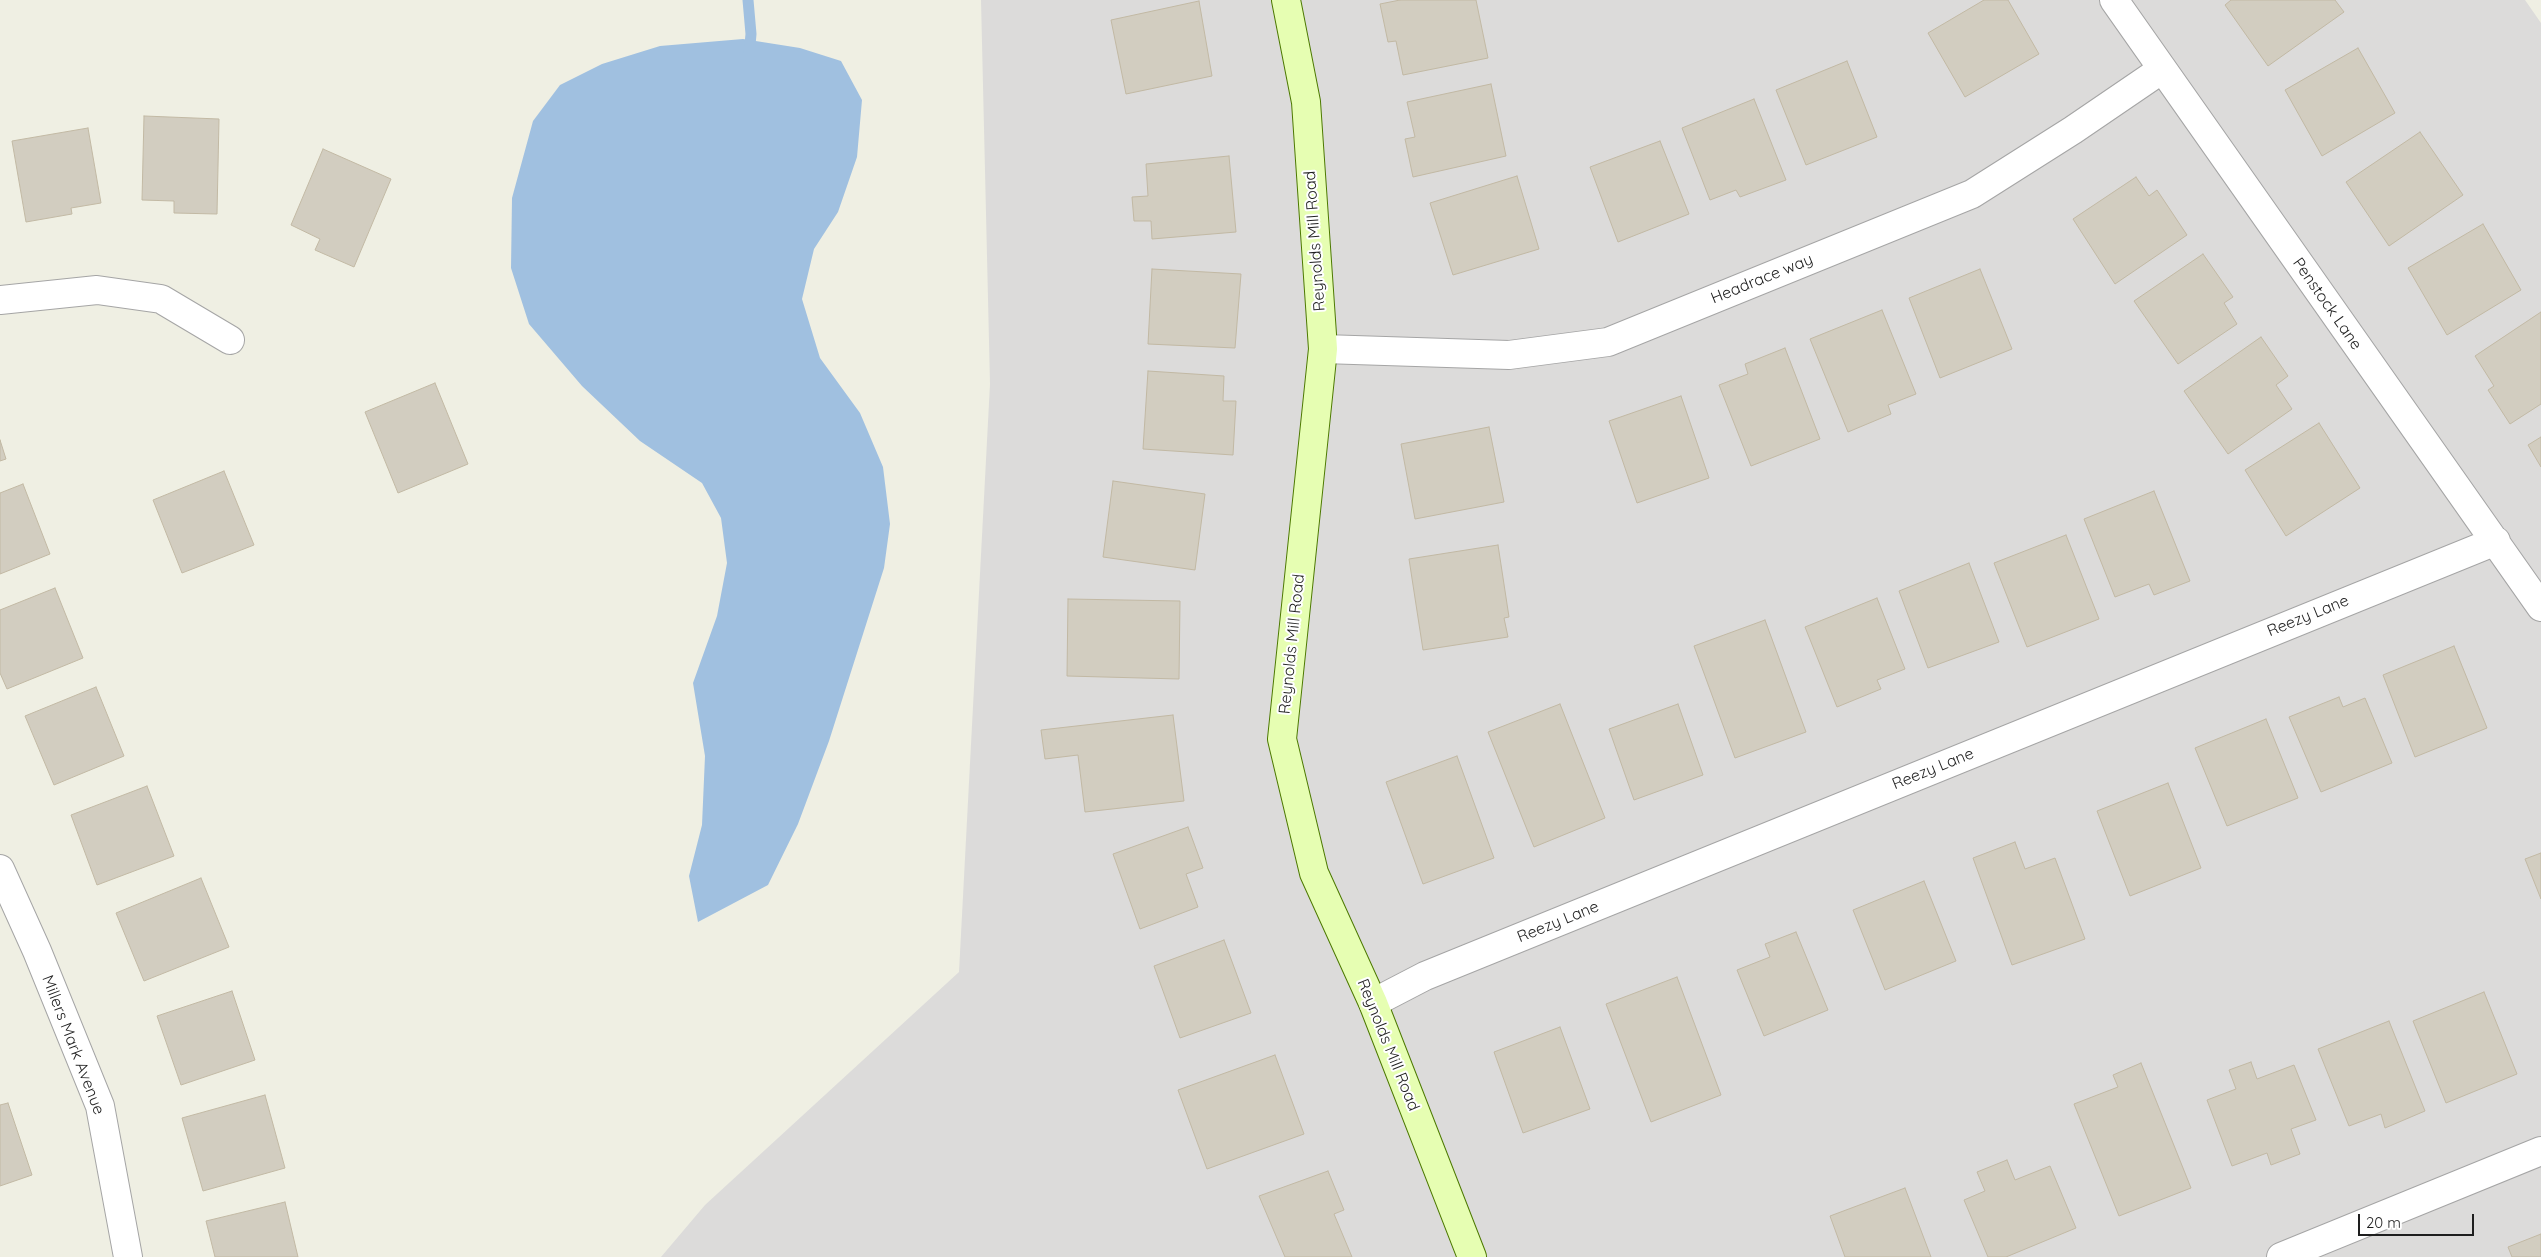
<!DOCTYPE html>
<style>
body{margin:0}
#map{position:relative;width:2541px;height:1257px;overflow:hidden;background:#efefe3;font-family:Quicksand,sans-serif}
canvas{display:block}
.scale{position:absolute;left:2358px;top:1214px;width:116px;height:22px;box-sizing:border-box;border:2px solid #1e1e1e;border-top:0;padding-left:6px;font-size:15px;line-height:18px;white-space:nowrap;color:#1e1e1e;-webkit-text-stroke:4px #fff;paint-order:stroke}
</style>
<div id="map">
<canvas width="2541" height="1257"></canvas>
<div class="scale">20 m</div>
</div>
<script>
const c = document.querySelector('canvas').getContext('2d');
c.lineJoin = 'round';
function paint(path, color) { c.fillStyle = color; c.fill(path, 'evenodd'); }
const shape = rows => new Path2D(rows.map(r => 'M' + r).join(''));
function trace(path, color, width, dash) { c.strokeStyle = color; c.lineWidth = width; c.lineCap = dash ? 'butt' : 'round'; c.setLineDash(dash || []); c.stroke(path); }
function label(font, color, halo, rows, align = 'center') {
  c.font = font + ' Quicksand,sans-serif'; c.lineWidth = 4; c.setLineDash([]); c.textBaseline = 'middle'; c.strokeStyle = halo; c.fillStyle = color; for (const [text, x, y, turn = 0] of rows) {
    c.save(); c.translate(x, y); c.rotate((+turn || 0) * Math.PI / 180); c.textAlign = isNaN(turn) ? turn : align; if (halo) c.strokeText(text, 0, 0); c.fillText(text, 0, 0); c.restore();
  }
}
paint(shape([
 [981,0,2525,0,2541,23,2541,1257,661,1257,705,1205,959,972,990,384]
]), '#dcdbda');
paint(shape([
 [743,39,800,48,841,61,862,100,857,157,838,212,814,249,802,299,820,358,860,413,883,467,890,524,884,568,829,741,798,824,768,885,698,922,689,876,702,825,705,756,693,683,717,616,727,563,721,518,702,483,640,441,582,386,529,324,511,268,512,198,533,121,560,85,602,64,660,46]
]), '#a0c0e0');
trace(shape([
 [748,0,751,34,749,56]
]), '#a0c0e0', 11);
const building = shape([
 [1400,0,1476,0,1488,58,1403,75,1396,41,1388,42,1380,4,1400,0],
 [1984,0,2008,0,2039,54,1965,97,1928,33,1984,0],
 [2231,0,2335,0,2344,12,2268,66,2225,5,2231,0],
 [1199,1,1212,76,1126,94,1111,20,1199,1],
 [2358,48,2395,113,2322,156,2285,90,2358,48],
 [1847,61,1877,137,1806,165,1776,90,1847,61],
 [1491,84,1506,156,1413,177,1405,139,1415,137,1407,102,1491,84],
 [1754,99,1786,180,1740,197,1736,190,1710,200,1682,128,1754,99],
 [144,116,219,119,217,214,174,213,174,201,142,200,144,116],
 [88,128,101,203,71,208,72,214,26,222,12,141,88,128],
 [2420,132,2463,195,2389,246,2346,182,2420,132],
 [1660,141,1689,214,1618,242,1590,167,1660,141],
 [323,149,391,179,354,267,315,250,320,239,291,225,323,149],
 [1229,156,1236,232,1152,239,1151,221,1134,221,1132,197,1148,196,1146,164,1229,156],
 [1517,176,1539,249,1453,275,1430,203,1517,176],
 [2136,177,2149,196,2157,190,2187,235,2115,284,2073,219,2136,177],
 [2483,224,2521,290,2447,335,2408,268,2483,224],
 [2203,254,2233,297,2224,303,2237,324,2178,364,2134,301,2203,254],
 [1152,269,1241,274,1235,348,1148,344,1152,269],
 [1980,269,2012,349,1940,378,1909,298,1980,269],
 [1882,310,1916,394,1888,405,1891,414,1848,432,1810,339,1882,310],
 [2541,312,2541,404,2510,424,2488,390,2494,386,2475,356,2541,312],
 [2261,337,2288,376,2276,385,2292,409,2228,454,2184,391,2261,337],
 [1785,348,1820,439,1751,466,1719,385,1748,374,1745,364,1785,348],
 [1148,371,1224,376,1223,401,1236,401,1233,455,1143,449,1148,371],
 [435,383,468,464,398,493,365,412,435,383],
 [1681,396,1709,478,1637,503,1609,421,1681,396],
 [2319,423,2360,488,2286,536,2245,470,2319,423],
 [1489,427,1504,502,1415,519,1401,444,1489,427],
 [2541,437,2541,467,2528,445,2541,437],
 [0,440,6,459,0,461,0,440],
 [224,471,254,545,182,573,153,500,224,471],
 [1113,481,1205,494,1195,570,1103,557,1113,481],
 [23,484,50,554,0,574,0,493,23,484],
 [2154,491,2190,581,2154,595,2149,584,2115,597,2084,519,2154,491],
 [2066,535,2099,619,2027,647,1994,563,2066,535],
 [1498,545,1509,617,1504,618,1508,637,1423,650,1409,559,1498,545],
 [1969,563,1999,642,1928,668,1899,591,1969,563],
 [55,588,83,658,7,689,0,673,0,610,55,588],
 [1877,598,1905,669,1877,680,1881,689,1837,707,1805,627,1877,598],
 [1068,599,1180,601,1179,679,1067,676,1068,599],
 [1765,620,1806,732,1735,758,1694,646,1765,620],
 [2454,646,2487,728,2415,757,2383,675,2454,646],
 [96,687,124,756,54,785,25,716,96,687],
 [2339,697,2343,707,2365,698,2392,763,2321,792,2289,717,2339,697],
 [1560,704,1605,818,1534,847,1488,732,1560,704],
 [1678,704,1703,775,1634,800,1609,729,1678,704],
 [1173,715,1184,801,1085,812,1078,755,1045,759,1041,730,1173,715],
 [2266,719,2298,798,2227,826,2195,748,2266,719],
 [1457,756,1494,858,1423,884,1386,782,1457,756],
 [2168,783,2201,868,2130,896,2097,811,2168,783],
 [147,786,174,856,97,885,71,815,147,786],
 [1188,827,1203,868,1186,874,1198,907,1140,929,1113,854,1188,827],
 [2015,842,2025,869,2055,858,2085,939,2012,965,1973,858,2015,842],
 [2541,853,2541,899,2525,859,2541,853],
 [201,878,229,947,144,981,116,913,201,878],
 [1924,881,1956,961,1885,990,1853,910,1924,881],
 [1796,932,1828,1010,1764,1036,1737,970,1770,957,1765,944,1796,932],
 [1224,940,1251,1013,1180,1038,1154,966,1224,940],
 [1677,977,1721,1095,1651,1122,1606,1004,1677,977],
 [232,991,255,1060,181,1085,157,1016,232,991],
 [2484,992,2517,1074,2446,1103,2413,1021,2484,992],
 [2389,1021,2425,1111,2385,1128,2381,1114,2349,1126,2318,1049,2389,1021],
 [1560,1027,1590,1109,1523,1133,1494,1052,1560,1027],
 [1275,1055,1304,1134,1207,1169,1178,1090,1275,1055],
 [2251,1062,2257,1079,2294,1065,2316,1120,2291,1129,2300,1154,2271,1165,2267,1153,2232,1166,2207,1100,2236,1089,2229,1070,2251,1062],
 [2141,1063,2191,1188,2119,1216,2074,1104,2118,1087,2113,1075,2141,1063],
 [265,1095,285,1168,203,1191,182,1118,265,1095],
 [8,1103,32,1175,0,1186,0,1105,8,1103],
 [2007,1160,2015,1180,2050,1166,2076,1228,2006,1257,1988,1257,1964,1200,1985,1191,1977,1172,2007,1160],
 [1328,1171,1344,1210,1334,1214,1352,1257,1285,1257,1259,1196,1328,1171],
 [1905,1188,1931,1257,1845,1257,1830,1216,1905,1188],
 [285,1202,298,1257,215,1257,206,1221,285,1202],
 [2541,1234,2541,1257,2512,1257,2508,1247,2541,1234]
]);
paint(building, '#d2cdc0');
trace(building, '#c2b9a4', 1);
const street = shape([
 [2114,0,2541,607],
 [0,300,97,290,161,299,230,340],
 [1323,349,1509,355,1608,342,1972,194,2073,130,2161,70],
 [0,869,37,951,100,1106,128,1257],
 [1373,1003,1425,976,2496,541],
 [2281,1257,2541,1151]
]);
const secondary = shape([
 [1286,0,1306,102,1323,349,1282,739,1314,873,1373,1003,1472,1257]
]);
trace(street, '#a5a5a5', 30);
trace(secondary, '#4c7900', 30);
trace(street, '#fff', 28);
trace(secondary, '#e6feb2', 28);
label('16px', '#1e1e1e', '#fff', [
 ["Reynolds Mill Road",1315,241,-94],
 ["Headrace way",1762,279,-22],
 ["Penstock Lane",2327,304,55],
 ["Reezy Lane",2308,616,-22],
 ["Reynolds Mill Road",1292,644,-84],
 ["Reezy Lane",1933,769,-22],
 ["Reezy Lane",1558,922,-22],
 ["Millers Mark Avenue",73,1045,69],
 ["Reynolds Mill Road",1388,1045,68]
]);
</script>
